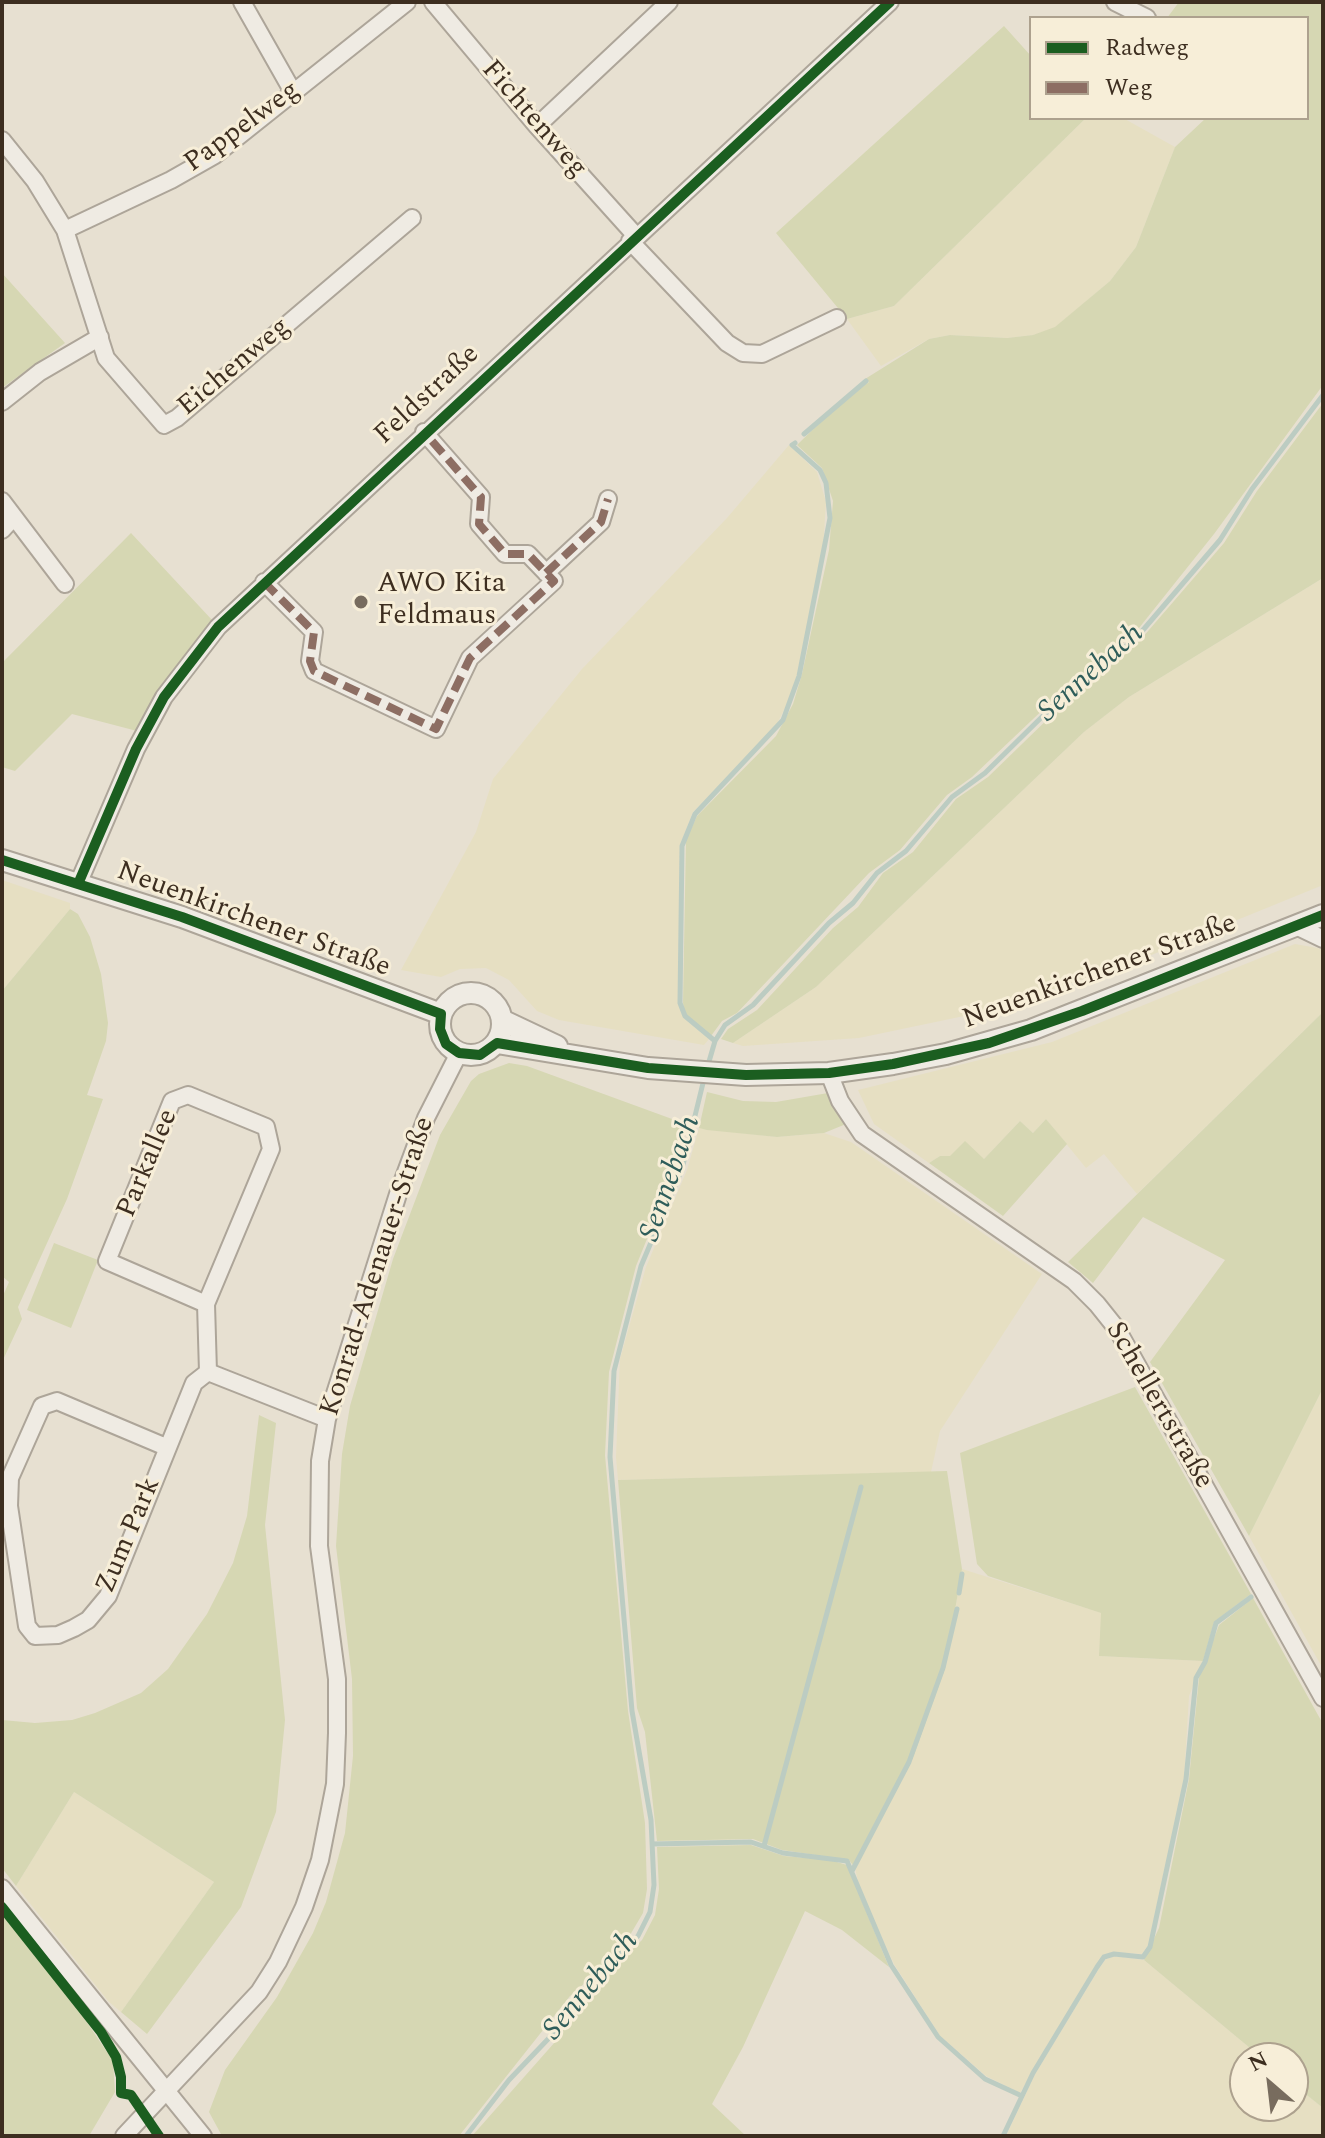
<!DOCTYPE html>
<meta charset="utf-8">
<style>
body{margin:0}
#map{position:relative;width:1325px;height:2138px;overflow:hidden;background:#e7e0d1;font-family:Spectral,serif}
canvas{display:block}
.frame{position:absolute;inset:0;border:4px solid #3d2e20;pointer-events:none}
.legend{position:absolute;left:1029px;top:16px;width:280px;height:104px;box-sizing:border-box;background:#f7eed8;border:2px solid #ada18e;margin:0;padding:10px 14px;list-style:none;font-size:24px;color:#3d2e20}
.legend li{display:flex;align-items:center;gap:16px;height:40px}
.legend b{width:40px;border:2px solid #ada18e}
.north{position:absolute;left:1229px;top:2042px;width:80px;height:80px;box-sizing:border-box;background:#f7eed8;border:2px solid #ada18e;border-radius:50%;rotate:332deg;font-size:22px;font-weight:700;line-height:32px;text-align:center;color:#3d2e20}
.north::after{content:'';display:block;margin:auto;width:28px;height:36px;background:#786c5e;clip-path:polygon(50% 0,100% 100%,50% 72%,0 100%)}
</style>
<div id="map">
<canvas width="1325" height="2138"></canvas>
<div class="frame"></div>
<ul class="legend">
<li><b style="height:10px;background:#1b5e20"></b>Radweg</li>
<li><b style="height:10px;background:#8d6e63"></b>Weg</li>
</ul>
<div class="north">N</div>
</div>
<script>
const c = document.querySelector('canvas').getContext('2d');
c.lineJoin = 'round';
function paint(path, color) { c.fillStyle = color; c.fill(path, 'evenodd'); }
const shape = rows => new Path2D(rows.map(r => 'M' + r).join(''));
function trace(path, color, width, dash) { c.strokeStyle = color; c.lineWidth = width; c.lineCap = dash ? 'butt' : 'round'; c.setLineDash(dash || []); c.stroke(path); }
function label(font, color, halo, rows, align = 'center') {
  c.font = font + ' Spectral,serif'; c.lineWidth = 6; c.setLineDash([]); c.textBaseline = 'middle'; c.strokeStyle = halo; c.fillStyle = color; for (const [text, x, y, turn = 0] of rows) {
    c.save(); c.translate(x, y); c.rotate((+turn || 0) * Math.PI / 180); c.textAlign = isNaN(turn) ? turn : align; if (halo) c.strokeText(text, 0, 0); c.fillText(text, 0, 0); c.restore();
  }
}
paint(shape([
 [1086,118,1123,118,1175,147,1136,247,1110,281,1055,328,1033,335,1007,338,950,335,929,339,881,366,847,319,894,306],
 [789,445,817,472,826,502,823,549,797,675,789,700,773,732,693,812,680,845,678,1003,685,1017,709,1039,704,1045,559,1020,537,1011,509,980,486,968,460,969,441,977,401,970,476,832,493,779,582,669,727,518],
 [1323,578,1323,885,1139,960,988,1011,859,1038,743,1046,733,1043,816,987,1084,732,1129,697],
 [2,880,70,903,70,909,2,991],
 [1295,944,1323,949,1323,1012,1137,1194,1104,1154,1086,1168,1046,1119,1033,1133,1020,1121,984,1159,940,1156,929,1163,874,1124,858,1090,1052,1042],
 [699,1128,777,1137,824,1133,851,1142,1042,1274,940,1431,931,1472,618,1480,616,1457,620,1359,646,1267,687,1170],
 [1323,1388,1323,1669,1249,1536],
 [962,1569,1102,1613,1099,1656,1203,1661,1189,1696,1184,1778,1148,1946,1142,1954,1113,1952,1103,1955,1020,2093,986,2076,940,2036,894,1964,860,1890,855,1868,913,1758,945,1669],
 [74,1792,214,1882,121,2012,109,2002,16,1886],
 [1114,1956,1144,1960,1262,2058,1245,2058,1245,2106,1293,2106,1293,2084,1323,2108,1323,2136,1006,2136,1035,2074,1100,1967,1106,1959]
]), '#e6dfc2');
paint(shape([
 [1179,2,1323,2,1323,385,1214,534,1135,633,1051,702,972,777,947,795,900,850,869,873,737,1013,722,1021,711,1036,706,1035,685,1016,683,1003,686,840,697,816,776,736,793,704,802,674,829,550,833,501,822,468,797,445,841,402,869,382,865,379,929,339,950,335,1007,338,1033,335,1055,327,1110,281,1136,247,1175,147,1206,118,1307,118,1307,18,1167,18],
 [1004,26,1031,56,1031,118,1086,118,894,306,847,319,776,233],
 [2,273,65,343,2,388],
 [1323,403,1323,578,1129,697,1084,732,816,987,733,1043,721,1039,728,1029,757,1010,833,928,858,907,883,873,913,852,956,799,988,777,1058,709,1136,645,1224,543,1257,491],
 [131,533,213,621,158,694,137,731,72,714,15,771,2,767,2,663],
 [70,909,78,914,90,937,101,974,108,1023,106,1041,87,1095,103,1099,67,1199,18,1307,22,1319,2,1362,2,1298,9,1282,2,1276,2,991],
 [1323,1012,1323,1388,1249,1536,1150,1362,1225,1260,1143,1217,1093,1283,1068,1262],
 [509,1063,527,1066,683,1123,677,1165,636,1266,609,1372,605,1455,628,1711,645,1823,647,1889,643,1913,620,1952,570,1996,459,2136,222,2136,209,2112,225,2070,277,1997,313,1933,326,1902,345,1833,353,1756,352,1679,336,1546,342,1454,350,1406,393,1259,440,1135,471,1081,479,1074],
 [707,1092,743,1101,776,1102,828,1093,846,1124,824,1133,777,1137,707,1130,699,1128],
 [1046,1119,1067,1144,1003,1216,929,1163,940,1156,950,1156,965,1141,984,1159,1020,1121,1033,1133],
 [54,1243,98,1260,71,1328,27,1310],
 [1135,1387,1251,1594,1214,1622,1203,1661,1099,1656,1101,1613,988,1576,977,1564,960,1453],
 [259,1415,276,1423,265,1525,285,1720,276,1812,241,1907,147,2034,121,2012,214,1882,74,1792,16,1886,2,1868,2,1720,35,1723,72,1720,95,1713,141,1693,168,1669,207,1614,233,1563,247,1516],
 [947,1471,962,1569,945,1669,913,1758,855,1868,849,1860,782,1850,753,1839,657,1841,645,1732,637,1708,618,1480],
 [1253,1598,1323,1724,1323,2108,1293,2084,1293,2058,1262,2058,1144,1960,1159,1928,1189,1779,1199,1678,1219,1625],
 [751,1845,784,1856,830,1860,847,1865,889,1967,842,1930,805,1911,743,2047,712,2104,746,2136,472,2136,555,2042,586,1995,642,1940,655,1915,659,1889,657,1847],
 [2,1912,61,1984,113,2061,115,2092,89,2136,2,2136]
]), '#d6d7b3');
trace(shape([
 [804,434,866,381],
 [715,1041,685,1016,680,1003,682,846,695,814,783,720,799,676,830,518,826,483,820,470,792,445,795,443],
 [708,1065,715,1041,725,1025,753,1005,829,923,853,903,877,873,906,851,952,797,985,773,1054,705,1137,637,1220,540,1252,489,1323,395],
 [959,1593,962,1574],
 [652,1844,751,1842,783,1853,847,1861,891,1965,938,2037,985,2079,1022,2096],
 [764,1846,861,1487],
 [852,1871,909,1762,943,1668,957,1609],
 [466,2136,509,2080,550,2037,573,2001,638,1936,650,1912,654,1885,651,1820,632,1711,610,1457,614,1371,641,1266,682,1169,704,1079],
 [1003,2136,1033,2073,1097,1967,1104,1957,1114,1954,1143,1957,1150,1947,1186,1779,1196,1678,1205,1662,1216,1623,1251,1597]
]), '#bcccc2', 5);
const minor = shape([
 [242,2,293,92],
 [433,2,537,126,636,236],
 [1115,2,1147,18],
 [537,126,669,2],
 [2,140,35,181,65,230,106,358,164,425,177,418,412,218],
 [65,230,171,180,215,155,407,2],
 [630,241,727,343,743,353,762,354,837,318],
 [2,402,40,372,100,337],
 [2,501,65,584],
 [2,530,14,517],
 [546,573,601,522,608,499],
 [264,582,314,632,310,661,314,671,436,729,470,658,554,581,528,554,505,554,479,524,481,497,424,432],
 [78,884,136,749,164,697,218,627,890,2],
 [1296,926,1323,939],
 [829,1073,840,1101,862,1134,1074,1281,1097,1304,1117,1329,1323,1698],
 [206,1304,107,1261,172,1101,188,1095,266,1127,271,1149,206,1304,208,1372],
 [208,1372,327,1419],
 [166,1447,57,1401,42,1406,10,1478,9,1506,27,1626,35,1636,58,1635,74,1628,88,1620,108,1596,194,1383,208,1372],
 [2,1888,203,2136],
 [124,2136,259,1992,278,1962,304,1907,320,1860,335,1784,337,1733,337,1679,319,1546,320,1461,327,1419,399,1191,426,1118,459,1053]
]);
const tertiary = shape([
 [2,860,182,917,441,1014],
 '440 1024a31 31 0 1 1 62 0a31 31 0 1 1-62 0Z',
 [502,1020,557,1046],
 [497,1043,648,1068,746,1075,829,1073,893,1064,946,1054,1031,1030,1323,915]
]);
trace(minor, '#ada599', 20);
trace(tertiary, '#ada599', 24);
trace(minor, '#efebe3', 16);
trace(tertiary, '#efebe3', 20);
trace(shape([
 [546,573,601,522,608,499],
 [264,582,314,632,310,661,314,671,436,729,470,658,554,581,528,554,505,554,479,524,481,497,424,432]
]), '#8d6e63', 8, [16, 8]);
trace(shape([
 [2,860,182,917,441,1014,440,1029,446,1044,459,1053,480,1055,497,1043,648,1068,746,1075,829,1073,893,1064,989,1043,1082,1011,1323,915],
 [78,884,136,749,164,697,218,627,890,2],
 [2,1907,101,2032,116,2057,121,2077,121,2093,131,2095,159,2136]
]), '#1b5e20', 10);
for (const [x, y, r, color] of [
 [361,602,8,"#786c5e"]
]) { const dot = new Path2D(); dot.arc(x, y, r, 0, 2 * Math.PI); c.fillStyle = color; c.fill(dot); trace(dot, '#f7eed8', 3); }
label('28px', '#3d2e20', '#f7eed8', [
 ["Fichtenweg",533,120,49],
 ["Pappelweg",243,128,-36],
 ["Eichenweg",235,368,-40],
 ["Feldstraße",428,396,-43],
 ["Neuenkirchener Straße",253,921,20],
 ["Neuenkirchener Straße",1100,973,-20],
 ["Parkallee",149,1164,-67],
 ["Konrad-Adenauer-Straße",379,1267,-72],
 ["Schellertstraße",1158,1406,60],
 ["Zum Park",130,1536,-67]
]);
label('28px', '#3d2e20', '#f7eed8', [
 ["AWO Kita",377,586],
 ["Feldmaus",377,618]
], 'left');
label('italic 30px', '#2f5d5a', '#f7eed8', [
 ["Sennebach",1092,674,-42],
 ["Sennebach",672,1179,-71],
 ["Sennebach",592,1987,-50]
]);
</script>
